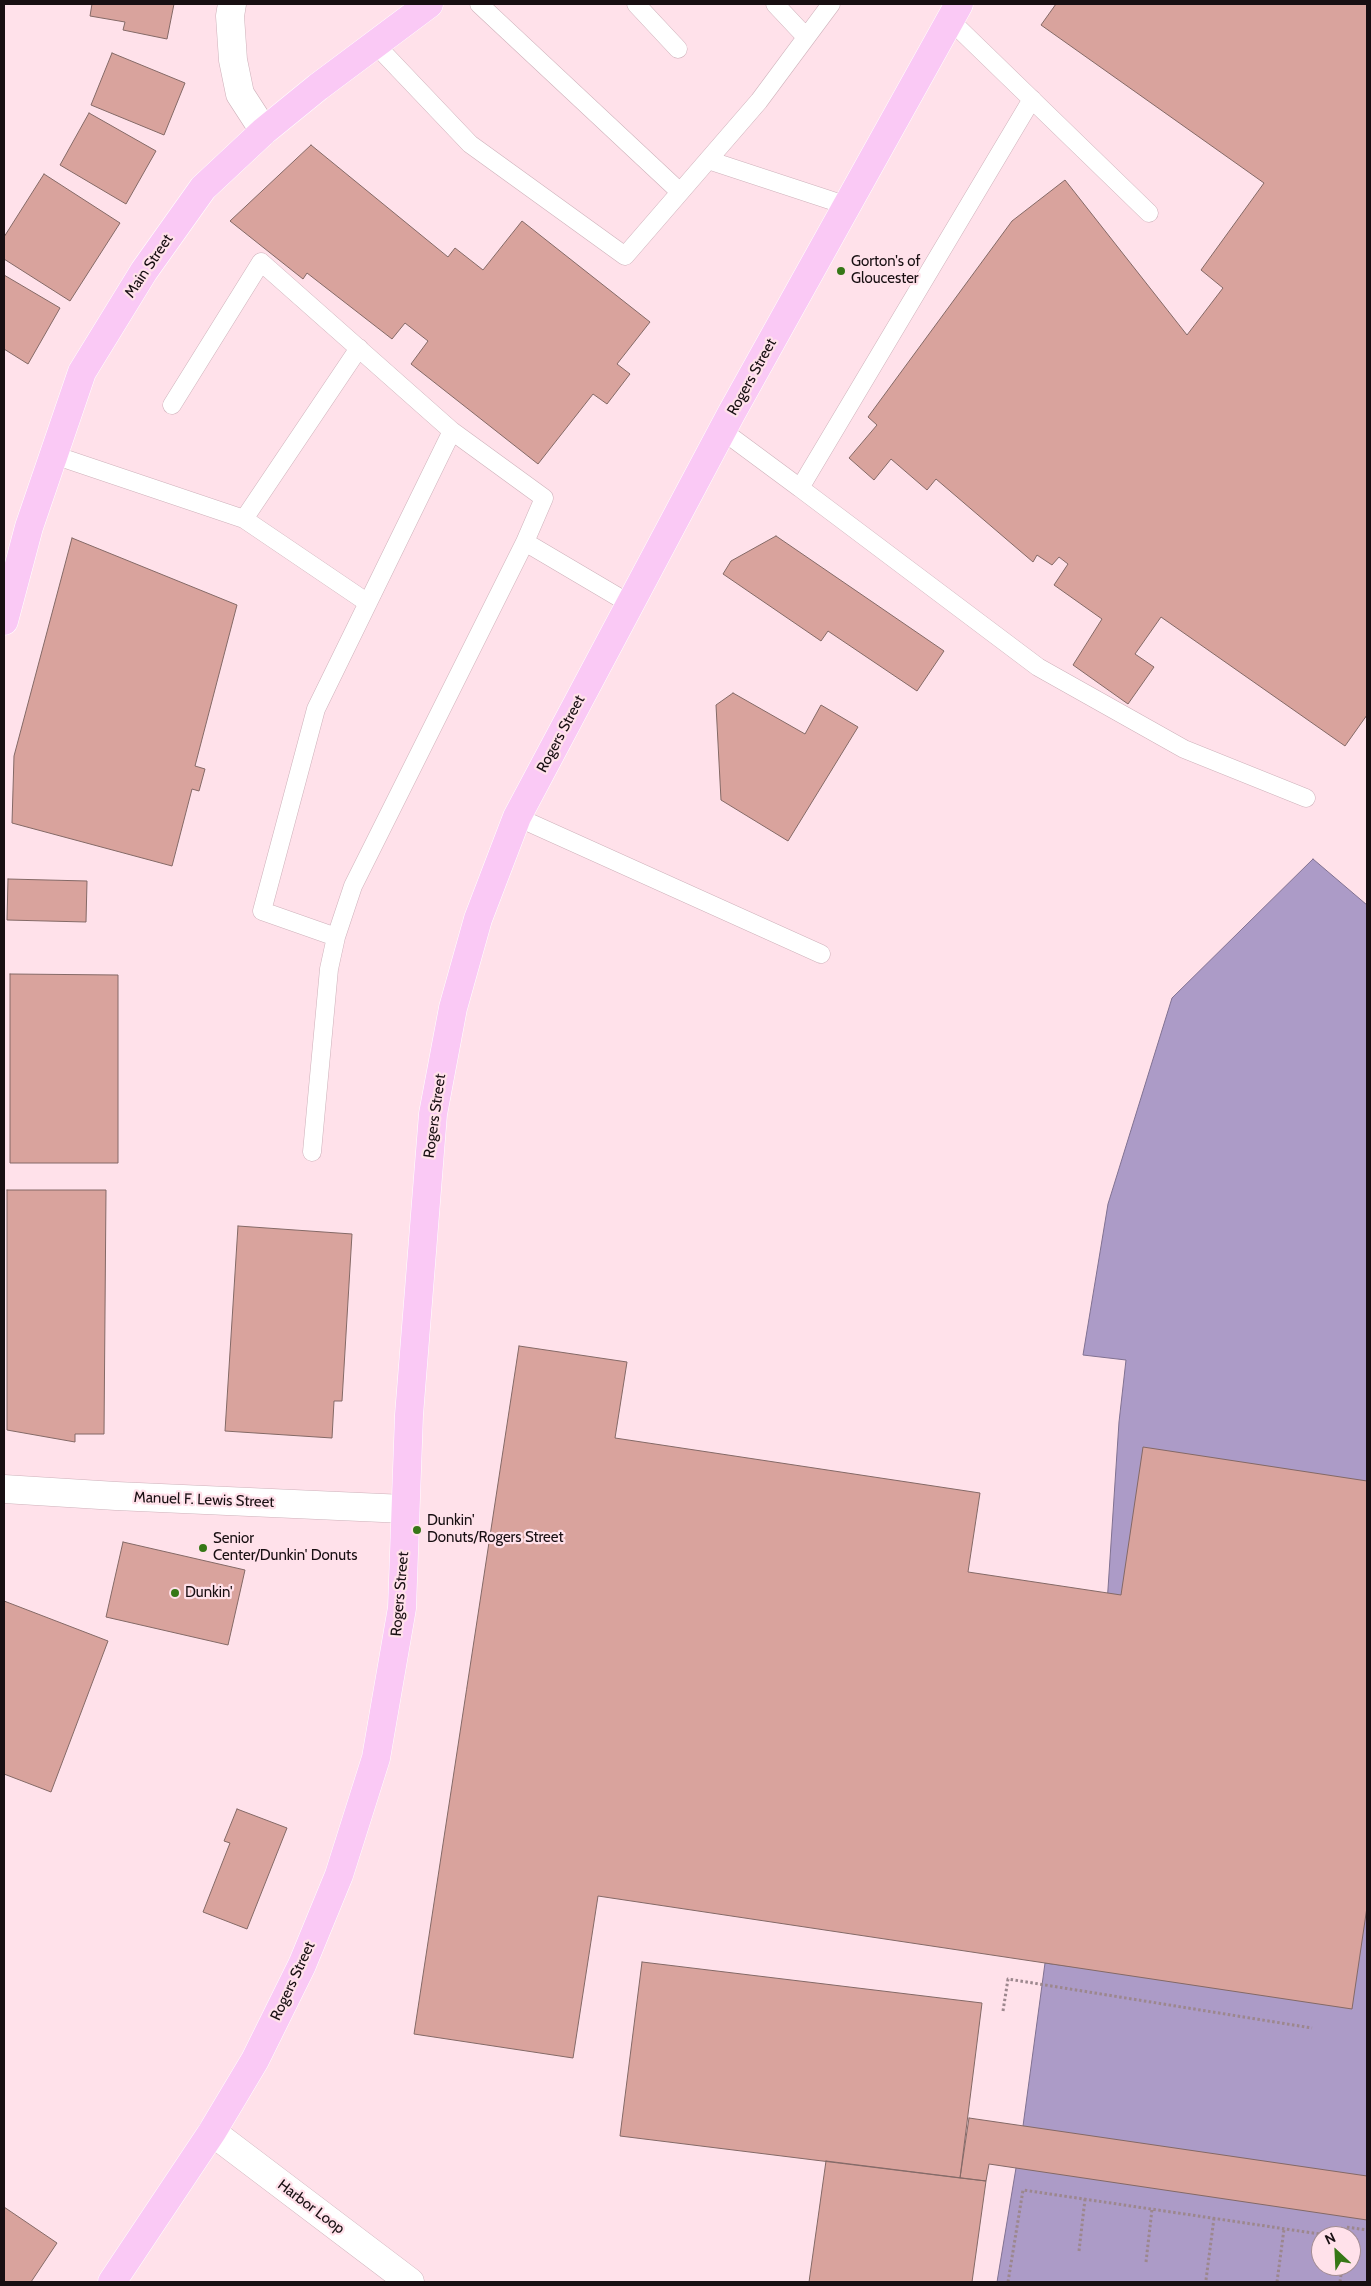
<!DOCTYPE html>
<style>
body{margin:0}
#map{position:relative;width:1371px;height:2286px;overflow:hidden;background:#ffe1ea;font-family:Cabin,sans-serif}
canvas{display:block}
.frame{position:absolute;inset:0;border:5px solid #180f12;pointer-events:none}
.north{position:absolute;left:1311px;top:2226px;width:50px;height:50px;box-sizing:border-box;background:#ffe1ea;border:1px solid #a38d94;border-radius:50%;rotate:335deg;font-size:14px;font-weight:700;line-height:20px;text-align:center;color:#180f12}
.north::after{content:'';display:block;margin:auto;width:18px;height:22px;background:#367716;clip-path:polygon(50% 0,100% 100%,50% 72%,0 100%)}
</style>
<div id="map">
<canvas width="1371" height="2286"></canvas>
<div class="frame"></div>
<div class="north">N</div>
</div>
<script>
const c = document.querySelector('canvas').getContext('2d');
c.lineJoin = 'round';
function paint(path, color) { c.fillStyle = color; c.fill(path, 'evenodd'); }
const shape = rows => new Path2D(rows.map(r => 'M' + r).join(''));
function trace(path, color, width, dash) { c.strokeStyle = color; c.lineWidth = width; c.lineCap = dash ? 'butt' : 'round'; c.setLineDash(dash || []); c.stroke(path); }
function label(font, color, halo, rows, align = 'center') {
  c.font = font + ' Cabin,sans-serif'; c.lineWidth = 4.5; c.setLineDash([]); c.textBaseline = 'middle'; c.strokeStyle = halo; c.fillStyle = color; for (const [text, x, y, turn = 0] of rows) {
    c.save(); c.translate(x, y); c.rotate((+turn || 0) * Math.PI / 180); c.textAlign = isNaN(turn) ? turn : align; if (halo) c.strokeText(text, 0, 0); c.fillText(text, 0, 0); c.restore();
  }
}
const water = shape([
 [1313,859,1367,905,1367,2282,997,2282,1023,2126,1045,1963,1083,1968,1119,1422,1126,1360,1083,1355,1108,1204,1172,998,1313,859],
 [1321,2236,1351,2236,1351,2266,1321,2266,1321,2236]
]);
paint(water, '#ac9bc7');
trace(water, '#807191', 1);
const building = shape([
 [92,4,174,4,167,39,123,30,125,22,90,16,92,4],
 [1056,4,1367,4,1367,715,1345,746,1161,617,1135,654,1154,667,1128,704,1073,665,1102,619,1054,585,1068,564,1059,557,1052,565,1037,555,1033,562,936,479,927,490,891,459,874,480,849,458,877,425,868,417,1012,221,1065,180,1187,335,1223,288,1201,270,1264,183,1041,25,1056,4],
 [112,53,185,83,164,135,91,105,112,53],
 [89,113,156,151,126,204,60,165,89,113],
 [311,145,448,257,455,248,483,270,522,221,650,322,617,364,630,374,607,404,593,394,538,464,411,364,428,341,405,323,392,339,307,273,303,279,230,221,311,145],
 [44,174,120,223,70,301,4,259,4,237,44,174],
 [4,275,60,308,28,364,4,349,4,275],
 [776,536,944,651,917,691,828,631,821,641,723,574,731,561,776,536],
 [72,538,237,605,195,766,205,769,199,791,192,789,172,866,12,823,14,756,72,538],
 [733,693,805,734,821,705,858,727,788,841,721,800,716,705,733,693],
 [8,879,87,881,86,922,7,920,8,879],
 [10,974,118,975,118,1163,10,1163,10,974],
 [7,1190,106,1190,104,1434,75,1434,75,1442,7,1430,7,1190],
 [238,1226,352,1234,342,1401,334,1401,332,1438,225,1431,238,1226],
 [519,1346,627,1362,615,1438,980,1493,968,1572,1121,1595,1143,1447,1367,1481,1367,1907,1352,2009,598,1896,573,2058,414,2034,519,1346],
 [123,1542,245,1570,228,1645,106,1617,123,1542],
 [4,1601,108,1641,51,1792,4,1774,4,1601],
 [237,1809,287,1828,247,1929,203,1912,230,1843,224,1841,237,1809],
 [642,1962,982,2003,960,2178,620,2136,642,1962],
 [969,2118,1367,2176,1367,2220,989,2164,986,2181,960,2178,969,2118],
 [826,2161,986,2181,972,2282,809,2282,826,2161],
 [4,2207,57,2243,31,2282,4,2282,4,2207]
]);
paint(building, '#d9a39d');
trace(building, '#846966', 1);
const service = shape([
 [479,4,680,192],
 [636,4,678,49],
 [775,4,806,37],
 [950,20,1149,213],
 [375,44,470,144,625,256,759,101,831,4],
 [708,160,848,206],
 [359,348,244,519,368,603],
 [172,405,261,262,452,431,316,709,262,911,336,937],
 [452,431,544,498,525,542],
 [723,431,800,488,1032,99],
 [54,455,244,519],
 [800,488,1038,667,1184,749,1306,798],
 [517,817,821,954],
 [312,1152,329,969,336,937,353,886,525,542,630,604]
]);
const minor = shape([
 [232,4,230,16,233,60,240,94,264,131],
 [4,1489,116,1496,405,1509],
 [212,2132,410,2282]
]);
const primary = shape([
 [4,621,29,527,82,372,144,271,203,188,264,131,318,87,429,4],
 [112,2282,212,2132,255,2060,302,1965,339,1875,376,1758,402,1608,409,1415,433,1114,453,1008,478,919,517,817,731,414,959,4]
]);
trace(service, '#ceb1ba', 19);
trace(minor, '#ceb1ba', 29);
trace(primary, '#fff', 29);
trace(shape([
 [1003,2011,1008,1979,1312,2028],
 [1345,2236,1346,2227,1367,2230],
 [1351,2239,1358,2240],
 [1079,2251,1085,2199],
 [1146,2262,1152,2209],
 [1206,2280,1214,2218],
 [1008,2282,1023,2190,1333,2236],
 [1277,2282,1284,2229],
 [1340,2282,1342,2266]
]), '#9c878d', 3, [2.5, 2.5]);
trace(service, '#fff', 18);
trace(minor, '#fff', 28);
trace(primary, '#fac9f5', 28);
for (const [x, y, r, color] of [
 [841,271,5,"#367716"],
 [417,1530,5,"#367716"],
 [203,1548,5,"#367716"],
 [175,1593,5,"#367716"]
]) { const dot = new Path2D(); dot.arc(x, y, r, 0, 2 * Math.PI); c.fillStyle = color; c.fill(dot); trace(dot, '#ffe1ea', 2); }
label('15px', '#180f12', '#ffe1ea', [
 ["Gorton's of",851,262],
 ["Gloucester",851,279],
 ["Dunkin'",427,1521],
 ["Donuts/Rogers Street",427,1538],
 ["Senior",213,1539],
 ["Center/Dunkin' Donuts",213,1556],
 ["Dunkin'",185,1593]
], 'left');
label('15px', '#180f12', '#ffe1ea', [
 ["Main Street",149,266,-56],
 ["Rogers Street",752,377,-61],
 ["Rogers Street",561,734,-62],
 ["Rogers Street",435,1116,-82],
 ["Manuel F. Lewis Street",204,1500,2],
 ["Rogers Street",400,1594,-85],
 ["Rogers Street",293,1981,-65],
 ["Harbor Loop",311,2207,37]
]);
</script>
